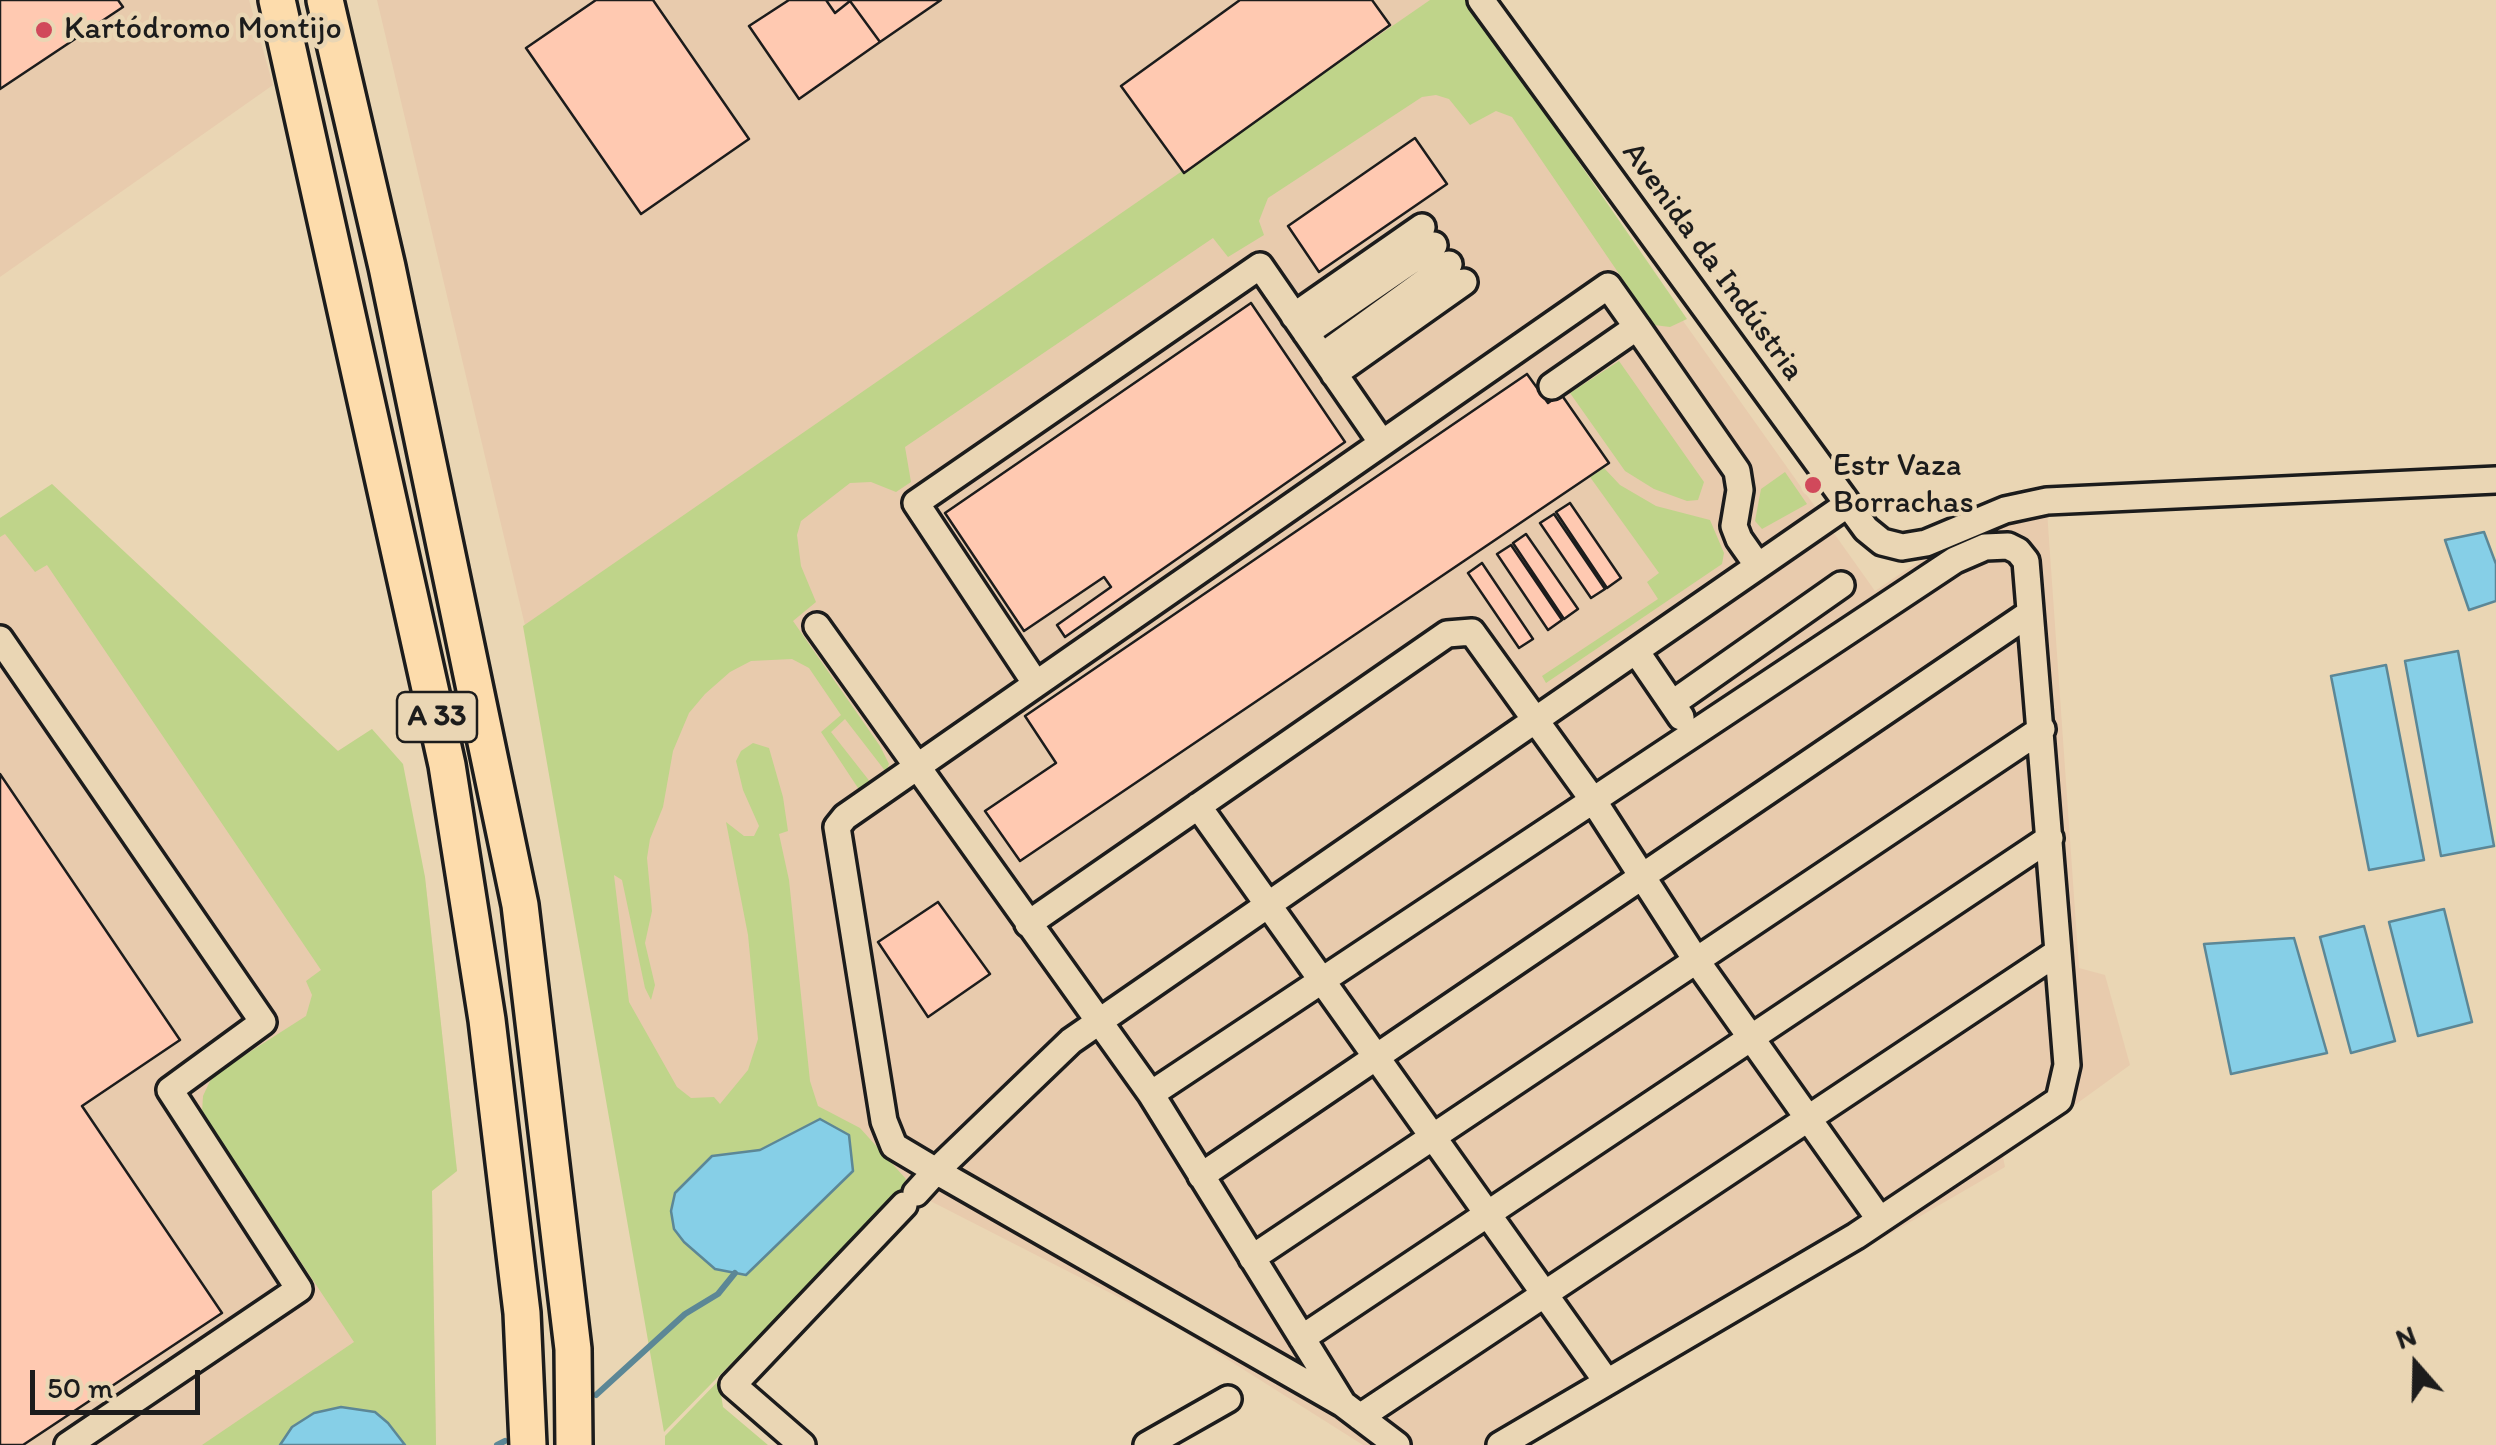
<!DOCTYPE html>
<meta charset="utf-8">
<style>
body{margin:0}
#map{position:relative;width:2496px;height:1445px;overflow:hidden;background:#ead6b4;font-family:Itim,sans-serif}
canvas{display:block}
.north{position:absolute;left:2366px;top:1315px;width:100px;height:100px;-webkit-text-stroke:8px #ead6b4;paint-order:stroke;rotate:340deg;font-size:28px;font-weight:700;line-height:40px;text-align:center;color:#1c1c1c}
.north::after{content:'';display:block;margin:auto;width:35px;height:45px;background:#1c1c1c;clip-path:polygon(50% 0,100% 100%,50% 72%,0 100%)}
.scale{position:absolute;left:30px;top:1370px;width:170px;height:45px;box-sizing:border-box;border:5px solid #1c1c1c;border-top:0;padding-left:12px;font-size:30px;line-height:35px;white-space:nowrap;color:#1c1c1c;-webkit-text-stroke:8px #ead6b4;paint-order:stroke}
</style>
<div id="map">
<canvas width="2496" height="1445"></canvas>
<div class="north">N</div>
<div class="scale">50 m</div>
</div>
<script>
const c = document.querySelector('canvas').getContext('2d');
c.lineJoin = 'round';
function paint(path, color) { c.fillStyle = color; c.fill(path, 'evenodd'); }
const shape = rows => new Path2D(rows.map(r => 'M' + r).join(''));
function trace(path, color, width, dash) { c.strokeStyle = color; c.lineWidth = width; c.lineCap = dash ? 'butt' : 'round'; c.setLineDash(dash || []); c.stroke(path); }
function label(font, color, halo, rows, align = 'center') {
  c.font = font + ' Itim,sans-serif'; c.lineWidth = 9; c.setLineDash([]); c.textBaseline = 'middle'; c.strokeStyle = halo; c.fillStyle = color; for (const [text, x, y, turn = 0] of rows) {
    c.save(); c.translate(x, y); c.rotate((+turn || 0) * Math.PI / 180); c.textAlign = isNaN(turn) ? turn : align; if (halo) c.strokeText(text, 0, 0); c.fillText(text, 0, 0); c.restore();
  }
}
paint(shape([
 [0,0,249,0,273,85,0,277],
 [377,0,1455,0,1875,591,1943,545,2001,522,2047,511,2079,968,2105,975,2130,1065,2003,1157,2005,1167,1526,1445,1363,1445,1173,1325,901,1186,724,1368,527,634],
 [52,484,261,684,338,751,372,729,425,877,457,1171,432,1191,436,1445,0,1445,0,518]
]), '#e8cbad');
paint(shape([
 [1430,0,1467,0,1687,319,1670,327,1654,325,1512,117,1496,111,1470,125,1449,99,1436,95,1422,97,1268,198,1259,221,1264,235,1228,257,1213,238,905,447,911,482,896,492,871,482,850,483,801,521,797,535,801,566,816,602,793,621,880,746,889,764,886,772,845,719,831,732,871,783,860,791,821,732,841,715,809,668,792,659,751,661,730,672,705,694,689,713,673,751,663,807,650,839,647,858,652,911,645,943,655,985,651,1000,645,988,622,880,614,875,629,1002,677,1087,691,1098,714,1097,720,1104,748,1070,758,1039,748,935,726,822,744,836,754,836,759,826,743,790,736,761,741,751,753,743,769,748,783,797,788,831,779,834,789,880,810,1081,818,1106,860,1128,906,1179,902,1189,664,1432,523,626],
 [1619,361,1704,482,1698,500,1687,501,1654,489,1625,471,1570,393],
 [1604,468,1620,485,1656,506,1710,520,1724,553,1722,564,1546,683,1542,676,1658,599,1647,582,1659,573,1590,477],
 [1785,472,1807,504,1762,529,1755,521,1761,489],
 [52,484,338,751,372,729,403,764,425,877,457,1171,432,1191,436,1445,202,1445,354,1342,202,1113,203,1096,210,1081,223,1069,306,1016,312,995,306,981,321,970,47,565,35,572,5,534,0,537,0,518],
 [725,1374,720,1388,723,1407,768,1445,665,1445,665,1436]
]), '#bfd48a');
const water = shape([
 [2484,532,2496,564,2496,601,2469,610,2445,540,2484,532],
 [2458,651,2494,846,2441,856,2405,661,2458,651],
 [2386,665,2424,860,2369,870,2331,676,2386,665],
 [2444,909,2472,1022,2418,1036,2389,922,2444,909],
 [2364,926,2395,1041,2351,1053,2320,937,2364,926],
 [2294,938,2327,1053,2231,1074,2204,944,2294,938],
 [820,1119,849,1135,853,1171,746,1275,715,1269,684,1242,674,1229,671,1211,675,1193,712,1156,760,1150,820,1119],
 [341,1407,375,1412,388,1423,405,1445,280,1445,292,1427,314,1413,341,1407]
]);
paint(water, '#86cfe7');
trace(water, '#5c8796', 2.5);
trace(shape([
 [596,1395,685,1314,718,1294,735,1273],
 [497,1445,505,1441]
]), '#5c8796', 6);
const building = shape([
 [0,0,118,0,123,7,0,89,0,0],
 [596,0,653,0,749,139,641,214,526,48,596,0],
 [789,0,826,0,835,13,850,1,880,42,799,99,749,26,789,0],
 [826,0,941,0,880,42,850,1,835,13,826,0],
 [1240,0,1372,0,1390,25,1184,173,1121,86,1240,0],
 [1415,138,1447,184,1319,272,1288,226,1415,138],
 [1251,303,1345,442,1065,637,1057,625,1111,587,1104,577,1024,631,945,513,1251,303],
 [1527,374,1548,403,1561,394,1609,463,1020,861,985,811,1056,763,1025,716,1527,374],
 [1570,503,1621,578,1607,588,1556,512,1570,503],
 [1554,514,1605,589,1591,598,1540,523,1554,514],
 [1526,534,1578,609,1564,619,1513,543,1526,534],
 [1511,545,1562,620,1548,630,1497,554,1511,545],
 [1482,563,1533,639,1519,648,1468,573,1482,563],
 [0,774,180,1040,82,1106,222,1313,23,1445,0,1445,0,774],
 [938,902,990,974,928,1017,878,942,938,902]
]);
paint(building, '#ffc9b1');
trace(building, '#1c1c1c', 2.5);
const minor = shape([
 [1481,0,1866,529,1882,542,1902,547,1926,543,2005,510,2047,501,2496,480],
 [1294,316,1422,227],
 [1637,327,1608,286,845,817,837,827,884,1121,894,1146,936,1171,1071,1041,1848,504],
 [1306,333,1434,245],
 [1322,356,1449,264],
 [1334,374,1464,282],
 [1552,386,1637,327,1737,471,1740,490,1734,526,1739,539,1758,566],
 [817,626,1151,1094,1343,1404],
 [0,639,263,1022,170,1090,299,1289,68,1445],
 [1636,651,1681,717],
 [1036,684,916,503,1260,266,1382,443],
 [1673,703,1841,585],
 [1198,806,1607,1382],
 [1028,924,1447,634,1472,632,1593,800,1696,960,1880,1220],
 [1151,1094,1955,560,1985,547,2008,546,2018,551,2026,561,2058,952,2067,1065,2059,1100,1856,1236,1500,1445],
 [1201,1176,2030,613],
 [916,1193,936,1171,1343,1404,1397,1445],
 [1252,1258,2042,729],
 [1302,1338,2050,838],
 [1360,1417,2058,952],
 [802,1445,733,1385,904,1205],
 [1147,1445,1228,1399]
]);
const highway = shape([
 [277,0,447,765,487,1020,522,1313,528,1445],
 [325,0,387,267,520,905,573,1349,574,1445]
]);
trace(minor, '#1c1c1c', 32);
trace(highway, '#1c1c1c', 42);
trace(minor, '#ead6b4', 25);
trace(highway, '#fddcac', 35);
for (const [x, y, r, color] of [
 [44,30,10,"#d1495b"],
 [1813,485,10,"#d1495b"]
]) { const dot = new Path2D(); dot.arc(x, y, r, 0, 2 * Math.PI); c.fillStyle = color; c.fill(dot); trace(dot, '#ead6b4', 4); }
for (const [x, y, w] of [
 [437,717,80]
]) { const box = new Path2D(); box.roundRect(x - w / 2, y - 25, w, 50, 8); c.fillStyle = '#ead6b4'; c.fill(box); trace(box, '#1c1c1c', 2.5); }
label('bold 30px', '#1c1c1c', null, [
 ["A 33",437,717]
]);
label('32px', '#1c1c1c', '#ead6b4', [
 ["Kartódromo Montijo",64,30],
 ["Estr Vaza",1833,467],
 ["Borrachas",1833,504]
], 'left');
label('32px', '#1c1c1c', '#ead6b4', [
 ["Avenida da Indústria",1712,262,54]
]);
</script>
